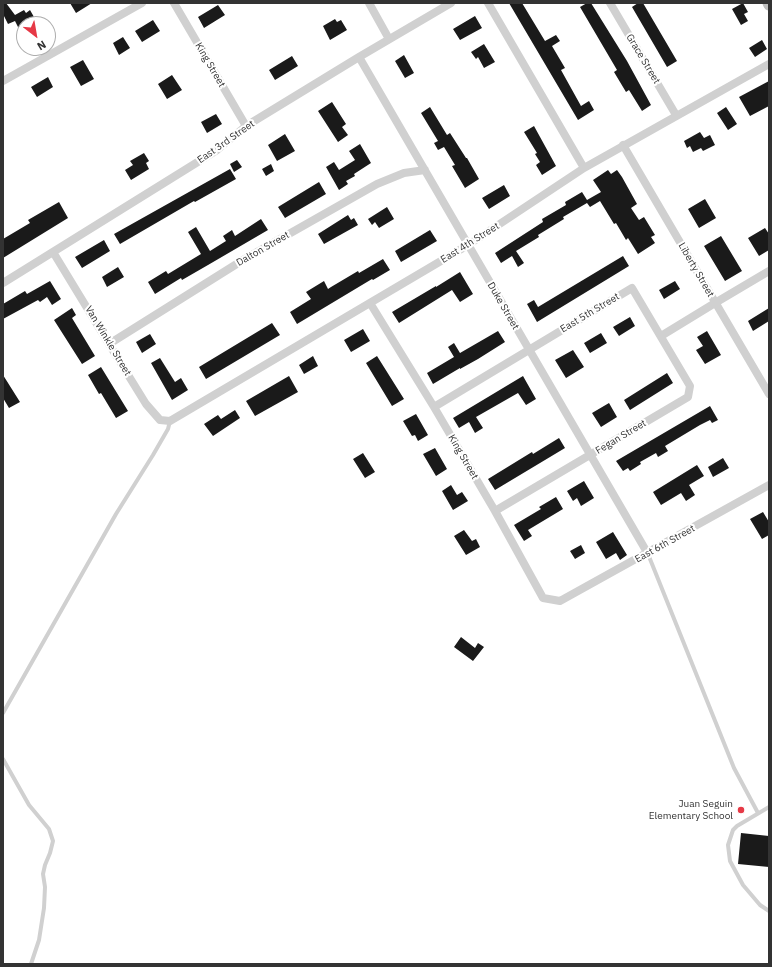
<!DOCTYPE html>
<style>
body{margin:0}
#map{position:relative;width:772px;height:967px;overflow:hidden;background:#fff;font-family:"IBM Plex Sans",sans-serif}
canvas{display:block}
.frame{position:absolute;inset:0;border:4px solid #333;pointer-events:none}
.north{position:absolute;left:16px;top:16px;width:40px;height:40px;box-sizing:border-box;background:#fff;border:1px solid #adadad;border-radius:50%;rotate:149deg;font-size:11px;font-weight:700;line-height:16px;text-align:center;color:#333}
.north::after{content:'';display:block;margin:auto;width:14px;height:18px;background:#e63946;clip-path:polygon(50% 0,100% 100%,50% 72%,0 100%)}
</style>
<div id="map">
<canvas width="772" height="967"></canvas>
<div class="frame"></div>
<div class="north">N</div>
</div>
<script>
const c = document.querySelector('canvas').getContext('2d');
c.lineJoin = 'round';
function paint(path, color) { c.fillStyle = color; c.fill(path, 'evenodd'); }
const shape = rows => new Path2D(rows.map(r => 'M' + r).join(''));
function trace(path, color, width, dash) { c.strokeStyle = color; c.lineWidth = width; c.lineCap = dash ? 'butt' : 'round'; c.setLineDash(dash || []); c.stroke(path); }
function label(font, color, halo, rows, align = 'center') {
  c.font = font + ' "IBM Plex Sans",sans-serif'; c.lineWidth = 4; c.setLineDash([]); c.textBaseline = 'middle'; c.strokeStyle = halo; c.fillStyle = color; for (const [text, x, y, turn = 0] of rows) {
    c.save(); c.translate(x, y); c.rotate((+turn || 0) * Math.PI / 180); c.textAlign = isNaN(turn) ? turn : align; if (halo) c.strokeText(text, 0, 0); c.fillText(text, 0, 0); c.restore();
  }
}
paint(shape([
 [3,3,6,3,15,15,24,10,26,13,30,10,38,24,24,24,24,27,19,29,15,21,8,24,3,14],
 [70,3,92,3,76,13],
 [509,3,522,3,545,41,556,35,560,41,552,46,565,68,561,70,581,106,589,101,594,110,578,120],
 [587,3,591,3,627,61,651,105,642,111,629,90,626,92,614,72,617,70,580,7],
 [638,3,643,3,677,61,667,67,632,7],
 [743,3,748,12,744,14,748,21,741,25,732,9],
 [218,5,225,15,204,28,198,17],
 [475,16,482,28,460,40,453,29],
 [335,19,337,22,341,20,347,30,330,40,323,26],
 [153,20,160,31,142,42,135,31],
 [123,37,130,48,119,55,113,43],
 [762,40,767,49,755,57,749,48],
 [484,44,495,62,484,68,478,57,476,59,471,52],
 [404,55,414,73,405,78,395,61],
 [292,56,298,66,275,80,269,70],
 [83,60,94,79,81,86,70,67],
 [172,75,182,90,167,99,158,84],
 [48,77,53,87,37,97,31,87],
 [769,81,769,106,750,116,739,97],
 [332,102,346,124,342,127,348,135,338,142,318,111],
 [430,107,447,135,450,133,466,158,467,158,479,179,465,188,452,166,455,165,444,147,438,150,434,143,438,141,421,113],
 [726,107,737,124,728,130,717,113],
 [216,114,222,124,207,133,201,122],
 [534,126,556,166,542,175,536,165,540,162,535,154,537,153,524,132],
 [700,132,704,138,710,135,715,145,703,151,701,148,693,152,690,146,687,148,684,141],
 [285,134,295,151,277,161,268,145],
 [360,144,371,163,354,174,355,176,346,181,348,184,339,190,326,167,334,162,339,170,355,160,349,151],
 [144,153,149,161,146,163,149,169,131,180,125,170,133,165,130,161],
 [237,160,242,167,234,172,230,164],
 [271,164,274,171,266,176,262,169],
 [230,169,236,179,195,202,194,201,120,244,114,234],
 [608,170,611,174,617,170,622,177,637,204,631,208,639,220,644,217,655,235,651,237,655,243,638,254,628,238,626,240,616,223,614,224,600,201,590,207,587,203,563,217,564,219,538,235,539,237,516,251,524,263,518,267,512,256,501,263,495,253,543,222,542,219,566,205,565,202,582,192,587,200,601,192,593,180],
 [319,182,326,194,285,218,278,207],
 [504,185,510,196,489,209,482,198],
 [705,199,716,218,699,228,688,209],
 [59,202,68,218,3,258,3,239,30,223,28,220],
 [387,207,394,219,379,228,375,222,372,225,368,219],
 [348,215,351,220,354,218,358,225,324,244,318,234],
 [261,219,268,230,208,265,182,280,181,278,155,294,148,282,166,271,168,274,201,254,188,232,196,227,210,251,226,241,223,236,232,230,235,236],
 [765,228,769,234,769,250,759,256,748,238],
 [430,230,437,241,401,262,395,251],
 [721,236,742,271,725,281,704,246],
 [104,240,110,251,82,268,75,257],
 [623,256,629,266,537,322,527,304,534,300,538,307],
 [383,259,390,270,373,280,372,279,297,324,290,312,311,299,306,292,324,281,328,289,331,287,358,271,359,273],
 [118,267,124,277,107,287,102,277],
 [460,272,473,294,460,302,452,290,399,323,392,312,436,286,436,287],
 [50,281,61,299,52,305,47,297,40,302,38,300,3,319,3,304,25,291,27,294],
 [675,281,680,289,664,299,659,290],
 [72,308,76,315,72,318,95,356,82,364,54,320],
 [769,308,769,321,753,331,748,321],
 [630,317,635,326,619,336,613,327],
 [272,323,280,335,206,379,199,367],
 [363,329,370,341,351,352,344,340],
 [498,331,505,342,478,359,460,369,460,368,433,384,427,373,454,357,448,347,454,343,460,353],
 [707,331,721,355,705,364,696,350,703,346,697,337],
 [601,333,607,343,590,353,584,343],
 [150,334,156,344,142,353,136,342],
 [573,350,584,367,566,378,555,360],
 [313,356,318,366,304,374,299,365],
 [377,356,404,399,392,406,366,363],
 [160,358,175,382,181,378,188,390,172,400,151,363],
 [101,367,128,411,116,418,101,393,99,394,88,375],
 [667,373,673,383,630,410,624,400],
 [3,375,20,402,9,408,3,398],
 [289,376,298,392,255,416,246,401],
 [523,376,536,399,526,405,518,393,476,417,483,428,475,433,469,422,459,428,453,418],
 [609,403,617,417,601,427,592,413],
 [710,406,718,420,712,423,710,420,700,425,665,446,668,451,658,457,656,453,640,462,641,464,630,471,628,468,623,471,616,461],
 [235,410,240,418,213,436,204,424,218,415,221,419],
 [416,414,428,435,418,441,415,435,412,436,403,421],
 [559,438,565,448,495,490,488,479,532,452,533,454],
 [435,448,447,469,436,476,423,454],
 [363,453,375,472,365,478,353,459],
 [723,458,729,468,713,477,708,467],
 [697,465,704,476,689,485,695,495,686,501,681,493,661,505,653,492],
 [584,481,594,498,581,506,577,498,573,501,567,491],
 [451,485,457,495,462,492,468,501,453,510,442,491],
 [556,497,563,509,528,530,532,536,524,541,514,525,541,509,539,507],
 [763,512,769,522,769,535,762,539,750,519],
 [464,530,472,541,476,539,480,547,466,555,454,536],
 [613,532,627,555,620,560,616,553,606,559,596,542],
 [581,545,585,553,575,559,570,551],
 [461,637,475,648,478,643,484,647,473,661,454,647],
 [741,833,769,836,769,867,738,864]
]), '#1a1a1a');
trace(shape([
 [648,554,734,768,758,813],
 [3,713,116,514,153,455,168,429,170,421],
 [3,759,29,805,49,829,53,841,50,853,45,865,43,874,45,887,44,908,39,940,31,964],
 [769,807,737,826,733,830,728,845,730,861,743,885,760,905,769,911]
]), '#d0d0d0', 4);
trace(shape([
 [174,3,246,126],
 [369,3,389,39],
 [488,3,584,168],
 [610,3,676,115],
 [359,57,648,554],
 [3,81,142,3],
 [623,145,769,394],
 [53,252,109,344,146,404,160,420,170,421,468,245,584,168,769,64],
 [3,283,217,150,246,126,359,57,451,3],
 [370,303,434,407,495,511,543,598,560,601,769,485],
 [661,336,715,303,769,271],
 [109,344,243,260,377,184,404,173,425,170],
 [434,407,632,288,690,386,688,397,495,511]
]), '#d0d0d0', 8);
trace(shape([
 [768,3,769,5]
]), '#bdbdbd', 11);
for (const [x, y, r, color] of [
 [741,810,4,"#e63946"]
]) { const dot = new Path2D(); dot.arc(x, y, r, 0, 2 * Math.PI); c.fillStyle = color; c.fill(dot); trace(dot, '#fff', 1.5); }
label('10px', '#333', '#fff', [
 ["Grace Street",643,59,59],
 ["King Street",210,65,60],
 ["East 3rd Street",226,142,-35],
 ["East 4th Street",470,243,-32],
 ["Dalton Street",263,249,-30],
 ["Liberty Street",696,270,60],
 ["Duke Street",503,306,60],
 ["East 5th Street",590,313,-31],
 ["Van Winkle Street",108,341,59],
 ["Fegan Street",621,437,-31],
 ["King Street",463,457,60],
 ["East 6th Street",665,544,-29]
]);
label('10px', '#333', '#fff', [
 ["Juan Seguin",733,804],
 ["Elementary School",733,816]
], 'right');
</script>
